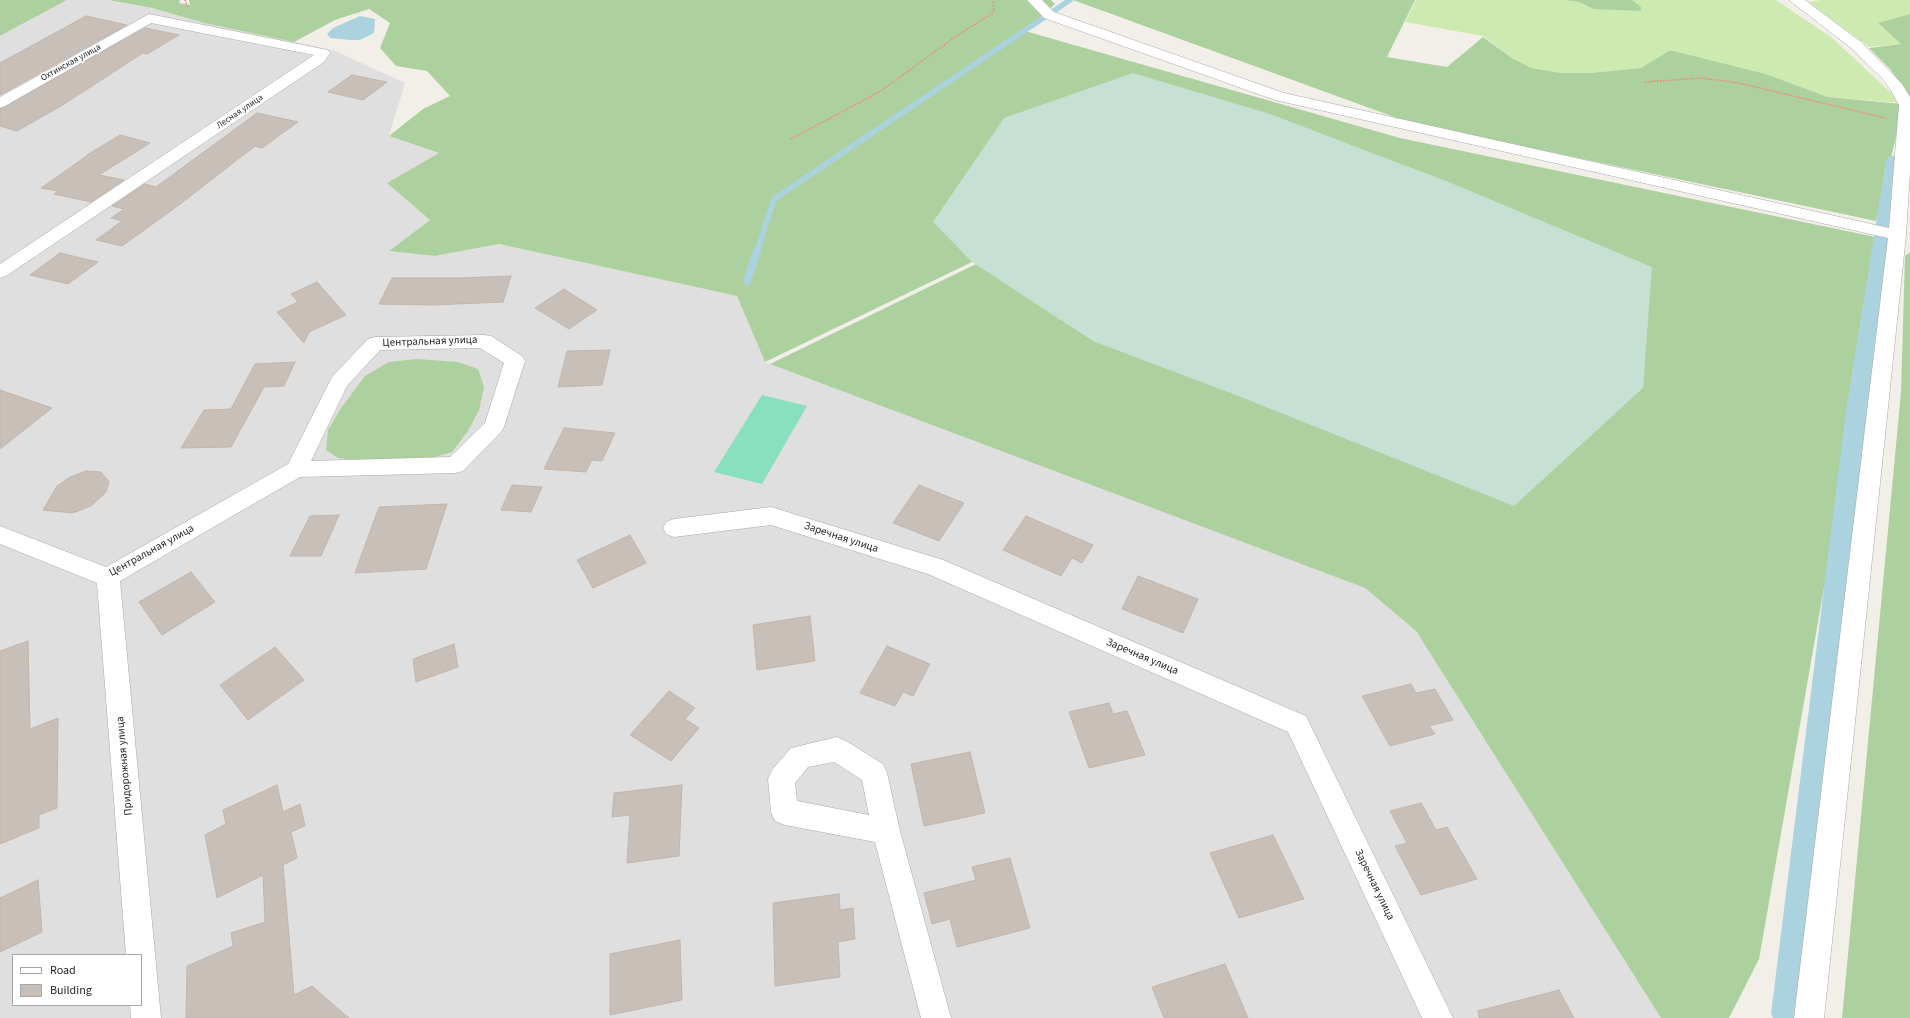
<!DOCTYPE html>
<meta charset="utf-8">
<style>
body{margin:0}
#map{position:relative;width:1910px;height:1018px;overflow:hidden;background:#f2efe9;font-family:"Source Sans 3",sans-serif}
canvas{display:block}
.legend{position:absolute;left:12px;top:954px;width:130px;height:52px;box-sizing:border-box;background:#fff;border:1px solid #a7a7a7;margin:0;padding:5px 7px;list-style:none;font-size:12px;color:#222}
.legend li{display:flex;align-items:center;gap:8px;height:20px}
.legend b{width:20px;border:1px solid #a7a7a7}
</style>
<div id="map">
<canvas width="1910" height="1018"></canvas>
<ul class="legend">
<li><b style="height:5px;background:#fff"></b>Road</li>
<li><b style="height:11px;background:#c7bfb8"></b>Building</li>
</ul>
</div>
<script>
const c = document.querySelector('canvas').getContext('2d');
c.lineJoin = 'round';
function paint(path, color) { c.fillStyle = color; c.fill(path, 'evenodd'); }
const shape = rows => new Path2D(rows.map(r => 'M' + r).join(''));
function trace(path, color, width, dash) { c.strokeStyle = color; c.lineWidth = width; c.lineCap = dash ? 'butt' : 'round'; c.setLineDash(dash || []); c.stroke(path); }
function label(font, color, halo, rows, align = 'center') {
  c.font = font + ' "Source Sans 3",sans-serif'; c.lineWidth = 3.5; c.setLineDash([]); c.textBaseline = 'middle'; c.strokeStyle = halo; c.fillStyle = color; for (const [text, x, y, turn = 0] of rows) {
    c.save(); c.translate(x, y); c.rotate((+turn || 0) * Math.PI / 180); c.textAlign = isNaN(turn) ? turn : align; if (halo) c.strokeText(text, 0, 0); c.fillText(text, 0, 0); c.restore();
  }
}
paint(shape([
 [67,0,106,0,152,8,204,23,333,50,405,83,389,136,439,153,387,183,430,220,389,251,435,256,499,244,737,296,765,362,1365,588,1416,631,1661,1018,0,1018,0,36],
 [13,955,141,955,141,1005,13,1005]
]), '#e0dfdf');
paint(shape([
 [1416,0,1565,0,1579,2,1579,0,1776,0,1831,37,1902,103,1828,97,1766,74,1670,50,1641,68,1590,73,1561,73,1531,69,1511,57,1483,36,1405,22],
 [1821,0,1910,0,1910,14,1878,23,1901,44,1869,47,1808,2]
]), '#cdebb0');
paint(shape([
 [0,0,67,0,0,36],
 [108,0,180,0,179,3,190,5,189,0,1051,0,1055,4,1025,31,1400,138,1885,239,1759,959,1729,1018,1661,1018,1416,631,1365,588,770,364,976,264,1116,203,972,262,765,362,737,296,499,244,435,256,389,251,430,220,387,183,439,153,389,136,423,109,450,96,427,71,396,66,380,48,390,23,369,9,335,20,294,42,204,23,152,8],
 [1073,0,1415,0,1387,57,1447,67,1483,37,1512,58,1531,68,1561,73,1590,73,1641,68,1670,50,1766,74,1828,97,1902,104,1900,120,1876,221,1408,122],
 [1565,0,1632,0,1641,7,1641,11,1594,9,1579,2],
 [1910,14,1910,97,1890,69,1869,48,1901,44,1878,23],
 [1910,252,1910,1018,1842,1018,1901,392,1905,256],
 [417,359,458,362,478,369,484,387,479,410,468,431,452,452,432,458,364,461,338,458,326,450,328,430,341,408,365,376,389,362]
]), '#add19e');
paint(shape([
 [1133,73,1270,114,1451,183,1652,267,1643,388,1514,506,1246,399,1093,341,972,262,933,222,1004,118]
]), '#c6e0d4');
paint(shape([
 [762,395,807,406,762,484,714,472]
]), '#88e0be');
paint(shape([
 [360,16,375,19,374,33,360,40,351,40,330,38,327,34,333,28]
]), '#aad3df');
trace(shape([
 [757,252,774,199,1070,0]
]), '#aad3df', 5.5);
trace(shape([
 [747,281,757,251]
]), '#aad3df', 8);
paint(shape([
 [1896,155,1903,157,1906,161,1870,411,1807,1014,1805,1018,1773,1018,1771,1014,1846,411,1886,161,1889,157,1896,155]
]), '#aad3df');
const building = shape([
 [86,16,127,25,0,95,0,63,86,16],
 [145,28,179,35,147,54,143,53,61,106,17,131,0,126,0,109,145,28],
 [352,75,387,82,363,100,328,92,352,75],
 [257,113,298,122,262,148,255,146,179,205,122,246,96,240,122,221,111,218,124,209,112,206,145,184,156,187,257,113],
 [120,135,150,143,99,175,124,180,91,202,54,194,58,191,41,188,88,155,87,155,120,135],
 [60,253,98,262,68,284,30,275,60,253],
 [511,276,503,302,432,305,379,304,392,278,460,278,511,276],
 [317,282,346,315,309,332,304,343,277,312,298,302,291,294,317,282],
 [564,289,597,310,569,329,535,308,564,289],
 [610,350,602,385,558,387,567,351,610,350],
 [295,362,284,386,264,387,231,447,181,448,204,410,231,409,255,364,295,362],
 [0,390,52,408,0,449,0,390],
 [564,428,615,433,602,461,592,460,586,472,544,469,564,428],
 [86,471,101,472,109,482,106,492,91,506,73,513,43,510,57,486,70,477,86,471],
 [512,485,542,487,531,512,501,510,512,485],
 [919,485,964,503,939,541,893,523,919,485],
 [447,504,426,569,355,573,379,507,447,504],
 [339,515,321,556,290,556,310,516,339,515],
 [1026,516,1093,545,1082,563,1072,558,1061,576,1003,550,1026,516],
 [630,535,646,563,593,588,577,560,630,535],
 [191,572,215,602,162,635,139,602,191,572],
 [1138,576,1198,599,1183,633,1122,609,1138,576],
 [810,616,815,661,757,670,753,625,810,616],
 [28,641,30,729,58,718,57,808,39,815,39,828,0,844,0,651,28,641],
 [454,644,458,667,416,682,413,659,454,644],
 [887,646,930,664,913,696,903,692,895,706,860,693,887,646],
 [275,647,304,680,248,720,220,685,275,647],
 [1411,684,1416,693,1435,689,1453,720,1429,726,1435,734,1390,746,1362,696,1411,684],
 [669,691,695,708,685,719,699,728,671,761,630,735,669,691],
 [1109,703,1113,714,1127,711,1145,755,1089,768,1069,712,1109,703],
 [970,752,985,813,924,826,911,764,970,752],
 [277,785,283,812,300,804,305,826,291,832,297,858,283,865,294,995,312,986,349,1018,186,1018,187,966,233,946,231,933,265,922,263,875,217,898,205,835,226,824,223,810,277,785],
 [682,785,679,856,627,863,630,815,612,817,614,793,682,785],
 [1421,803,1436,830,1447,827,1477,879,1421,895,1395,846,1407,843,1390,811,1421,803],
 [1273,835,1304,899,1239,918,1210,853,1273,835],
 [1010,858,1030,928,957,947,950,919,932,924,924,893,976,880,972,867,1010,858],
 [38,880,42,932,0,952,0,898,38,880],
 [839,894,840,910,853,908,855,939,838,942,840,977,775,986,773,903,839,894],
 [680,940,682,1000,610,1015,610,954,680,940],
 [1225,964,1248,1018,1164,1018,1152,987,1225,964],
 [1559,990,1574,1018,1479,1018,1478,1011,1559,990]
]);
paint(building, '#c7bfb8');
trace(building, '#c4b6ab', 1);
const minor = shape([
 [1027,0,1042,0,1054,12,1284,93,1889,228,1899,105,1890,89,1882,78,1851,48,1789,0,1805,0,1861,42,1902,84,1910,97,1910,172,1906,235,1824,1018,1794,1018,1888,238,1275,100,1044,18,1027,0],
 [149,14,323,49,328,50,330,53,324,62,6,276,0,278,0,264,314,55,151,23,5,106,0,108,0,97,149,14],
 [484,335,491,336,522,356,525,361,504,427,501,432,463,471,455,473,300,477,120,581,161,1018,131,1018,130,1005,141,1005,141,955,126,955,97,583,0,544,0,526,106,567,288,464,332,377,368,339,375,337,484,335],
 [480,348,504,363,485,423,450,457,311,461,347,386,380,350,480,348],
 [771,507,943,560,1306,716,1453,1018,1422,1018,1288,732,928,574,771,525,674,537,666,534,663,528,666,522,674,519,771,507],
 [837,737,846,741,883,764,887,773,900,831,951,1018,921,1018,875,842,785,825,775,821,771,812,768,779,772,770,791,748,837,737],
 [834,762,862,780,869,815,797,801,795,783,808,767,834,762]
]);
trace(minor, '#a9a9a9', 1);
trace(shape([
 [185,0,188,8],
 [1645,82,1702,78,1739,83,1885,118],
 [791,139,881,91,955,37,994,12,993,0]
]), '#fa8072', 1.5, [1.5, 1.5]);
paint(minor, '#fff');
label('9px', '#222', '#fff', [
 ["Охтинская улица",71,63,-29],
 ["Лесная улица",240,112,-34]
]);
label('11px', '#222', '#fff', [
 ["Центральная улица",430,342,-2],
 ["Заречная улица",841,538,18],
 ["Центральная улица",152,551,-29],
 ["Заречная улица",1142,657,23],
 ["Придорожная улица",125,766,-95],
 ["Заречная улица",1374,885,64]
]);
</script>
